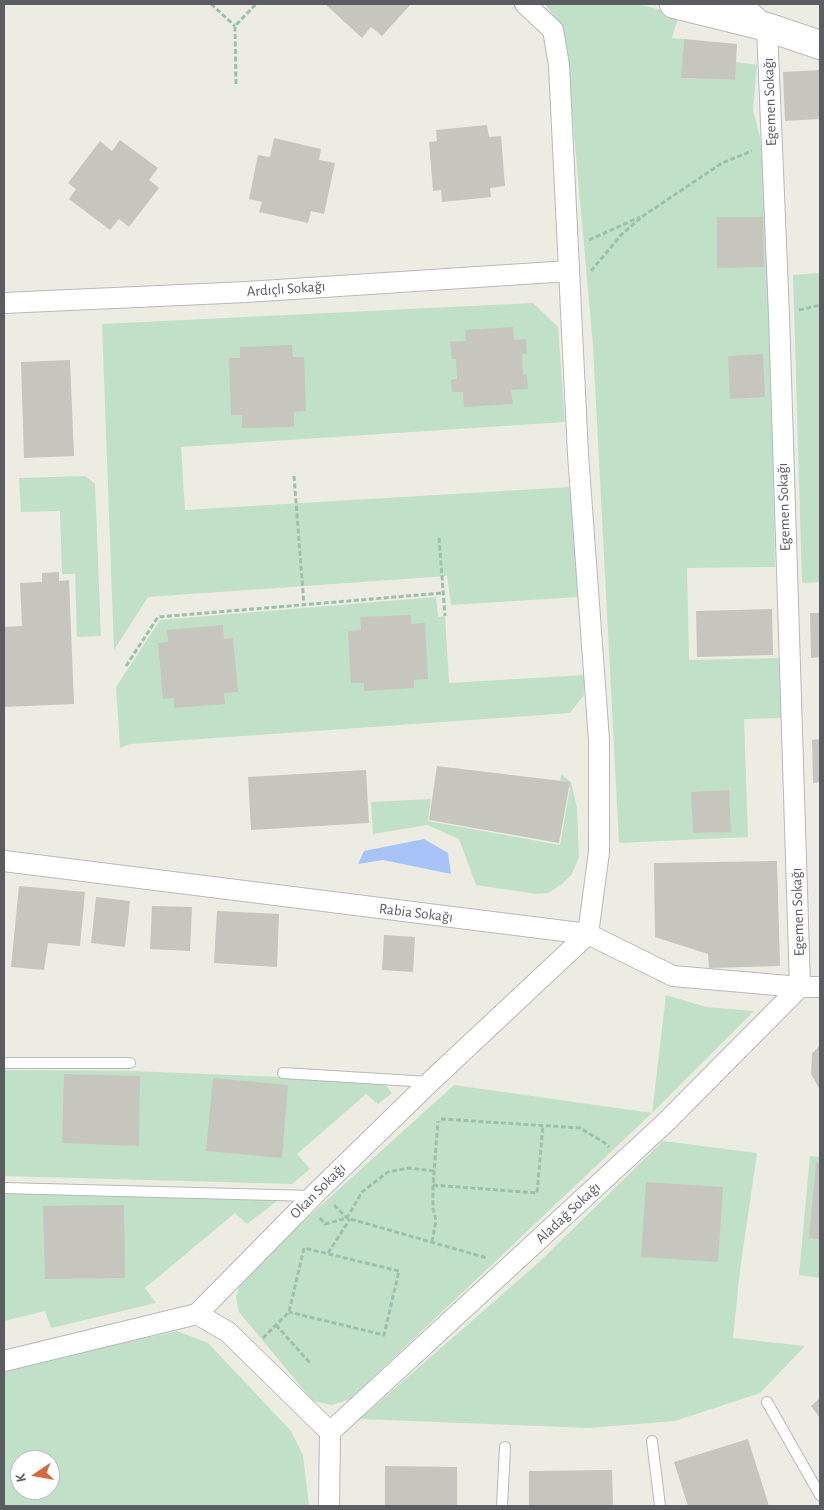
<!DOCTYPE html>
<meta charset="utf-8">
<style>
body{margin:0}
#map{position:relative;width:824px;height:1510px;overflow:hidden;background:#ecece2;font-family:"Alegreya Sans",sans-serif}
canvas{display:block}
.frame{position:absolute;inset:0;border:5px solid #5a5c61;pointer-events:none}
.north{position:absolute;left:10px;top:1450px;width:50px;height:50px;box-sizing:border-box;background:#fff;border:1px solid #bdbec0;border-radius:50%;rotate:258deg;font-size:14px;font-weight:700;line-height:20px;text-align:center;color:#5a5c61}
.north::after{content:'';display:block;margin:auto;width:18px;height:22px;background:#d9673a;clip-path:polygon(50% 0,100% 100%,50% 72%,0 100%)}
</style>
<div id="map">
<canvas width="824" height="1510"></canvas>
<div class="frame"></div>
<div class="north">K</div>
</div>
<script>
const c = document.querySelector('canvas').getContext('2d');
c.lineJoin = 'round';
function paint(path, color) { c.fillStyle = color; c.fill(path, 'evenodd'); }
const shape = rows => new Path2D(rows.map(r => 'M' + r).join(''));
function trace(path, color, width, dash) { c.strokeStyle = color; c.lineWidth = width; c.lineCap = dash ? 'butt' : 'round'; c.setLineDash(dash || []); c.stroke(path); }
function label(font, color, halo, rows, align = 'center') {
  c.font = font + ' "Alegreya Sans",sans-serif'; c.lineWidth = 4; c.setLineDash([]); c.textBaseline = 'middle'; c.strokeStyle = halo; c.fillStyle = color; for (const [text, x, y, turn = 0] of rows) {
    c.save(); c.translate(x, y); c.rotate((+turn || 0) * Math.PI / 180); c.textAlign = isNaN(turn) ? turn : align; if (halo) c.strokeText(text, 0, 0); c.fillText(text, 0, 0); c.restore();
  }
}
paint(shape([
 [545,4,636,4,679,14,672,38,684,39,682,78,734,80,736,62,757,65,753,110,760,137,767,201,772,407,775,567,687,568,689,660,780,658,782,718,744,719,748,837,619,843,593,346,567,55,561,25],
 [820,273,820,582,802,583,793,275],
 [533,303,558,327,565,422,181,447,185,510,570,487,578,597,451,605,447,576,148,597,114,650,102,324],
 [85,476,95,484,101,636,77,637,75,574,62,574,60,511,21,512,19,478],
 [436,597,438,617,445,616,449,683,584,675,584,695,570,713,130,744,120,748,116,687,160,620],
 [561,774,571,782,577,808,579,857,572,874,562,884,548,893,537,894,476,885,459,839,427,825,373,834,371,802,431,799,428,821,560,845,570,788,560,786],
 [666,995,706,1007,754,1011,652,1113,350,1399,332,1405,313,1401,239,1312,236,1297,243,1276,454,1085,652,1113],
 [4,1070,133,1071,280,1077,385,1084,392,1093,378,1104,366,1094,297,1154,310,1169,292,1184,4,1176],
 [663,1141,757,1153,740,1270,733,1338,805,1346,760,1393,675,1421,589,1428,360,1419,537,1264],
 [810,1156,820,1157,820,1278,799,1275],
 [4,1188,285,1195,247,1224,235,1213,145,1288,156,1303,51,1328,45,1311,4,1321],
 [177,1331,208,1343,291,1431,303,1455,309,1506,4,1506,4,1370],
 [20,1460,50,1460,50,1490,20,1490]
]), '#c0e1c7');
paint(shape([
 [424,839,448,853,451,874,383,860,358,864,364,851]
]), '#a7c3f7');
paint(shape([
 [325,4,411,4,382,36,371,27,362,38],
 [684,39,737,44,735,80,681,78],
 [820,70,820,119,785,121,783,72],
 [487,125,489,137,501,136,505,186,490,188,491,197,442,202,441,190,433,191,429,142,437,141,436,130],
 [274,138,321,149,319,160,335,163,324,214,311,211,308,223,259,212,262,202,249,199,258,155,270,157],
 [120,140,158,168,149,180,159,188,129,227,119,219,110,230,69,199,76,189,68,183,100,141,112,151],
 [717,217,763,217,764,267,717,268],
 [513,327,514,340,526,339,527,354,522,354,523,375,527,374,528,389,511,390,513,404,464,407,463,392,452,392,451,380,457,379,456,359,452,359,450,342,466,341,465,330],
 [292,345,293,357,304,357,306,411,294,412,294,427,242,428,242,415,231,415,229,358,240,358,240,347],
 [763,354,765,397,730,399,728,356],
 [70,360,74,456,24,458,21,362],
 [59,572,59,581,69,580,74,704,4,707,4,627,22,626,20,583,42,582,42,573],
 [772,609,773,655,697,657,696,611],
 [810,613,820,613,820,657,811,658],
 [411,615,411,624,425,623,428,679,414,680,414,688,364,691,364,683,351,683,348,631,361,630,360,617],
 [223,625,224,639,233,638,238,692,224,693,225,704,174,708,174,698,163,699,158,643,168,642,167,630],
 [820,739,820,782,813,783,812,740],
 [437,766,570,782,559,843,429,820],
 [366,770,369,823,251,830,248,777],
 [729,790,731,832,693,833,691,792],
 [777,861,780,966,709,968,708,954,655,937,654,863],
 [19,886,85,892,80,946,48,943,44,970,11,967],
 [96,897,130,901,125,947,91,943],
 [152,906,192,907,190,951,150,949],
 [217,911,279,914,277,967,214,963],
 [384,935,415,937,413,972,382,970],
 [820,1045,820,1090,811,1074,812,1054],
 [64,1074,140,1076,139,1146,62,1143],
 [213,1078,288,1085,282,1158,206,1151],
 [816,1162,820,1163,820,1239,809,1238],
 [646,1182,723,1187,718,1262,641,1257],
 [124,1205,125,1278,45,1279,43,1206],
 [820,1398,820,1418,811,1406],
 [748,1439,769,1506,688,1506,674,1462],
 [385,1466,457,1467,457,1506,385,1506],
 [612,1470,613,1506,529,1506,529,1471]
]), '#c7c6be');
const lane = shape([
 [4,1063,130,1063],
 [283,1073,430,1082],
 [4,1188,313,1196],
 [767,1402,820,1495],
 [652,1441,660,1506],
 [502,1506,505,1447]
]);
const street = shape([
 [4,303,247,292,569,271],
 [4,861,588,934,673,976,800,987,820,987],
 [197,1314,228,1332,330,1432],
 [4,1361,197,1314,319,1190,430,1082,588,934,599,852,599,740,578,454,559,65,553,30,525,4],
 [329,1506,330,1432,665,1123,800,987,779,315,767,27,742,4]
]);
const secondary = shape([
 [674,4,767,27,820,45]
]);
trace(lane, '#b7b8bd', 12);
trace(street, '#b7b8bd', 22);
trace(secondary, '#b8b9bf', 30);
trace(shape([
 [211,4,235,26],
 [236,84,235,26,256,4],
 [589,240,640,217],
 [591,271,622,234,643,216,722,163,752,151],
 [799,310,820,305],
 [294,476,304,605],
 [439,538,445,616],
 [126,666,158,617,443,593],
 [441,1119,580,1128,605,1143,609,1147],
 [433,1185,537,1193,543,1125],
 [334,1205,347,1218,487,1258],
 [320,1218,325,1224,347,1218,362,1192,388,1172,409,1168,434,1171],
 [432,1242,436,1221,433,1208,433,1185,438,1121],
 [328,1253,350,1219],
 [276,1325,310,1363],
 [263,1338,289,1312,304,1248,399,1271,384,1335,289,1312]
]), '#9ac1ae', 3, [5, 2.5]);
trace(lane, '#fff', 10);
trace(street, '#fff', 20);
trace(secondary, '#fff', 28);
label('15px', '#5a5c61', '#fff', [
 ["Egemen Sokağı",770,102,-92],
 ["Ardıçlı Sokağı",286,289,-4],
 ["Egemen Sokağı",784,507,-92],
 ["Egemen Sokağı",798,912,-92],
 ["Rabia Sokağı",416,913,7],
 ["Okan Sokağı",318,1191,-45],
 ["Aladağ Sokağı",568,1213,-43]
]);
</script>
